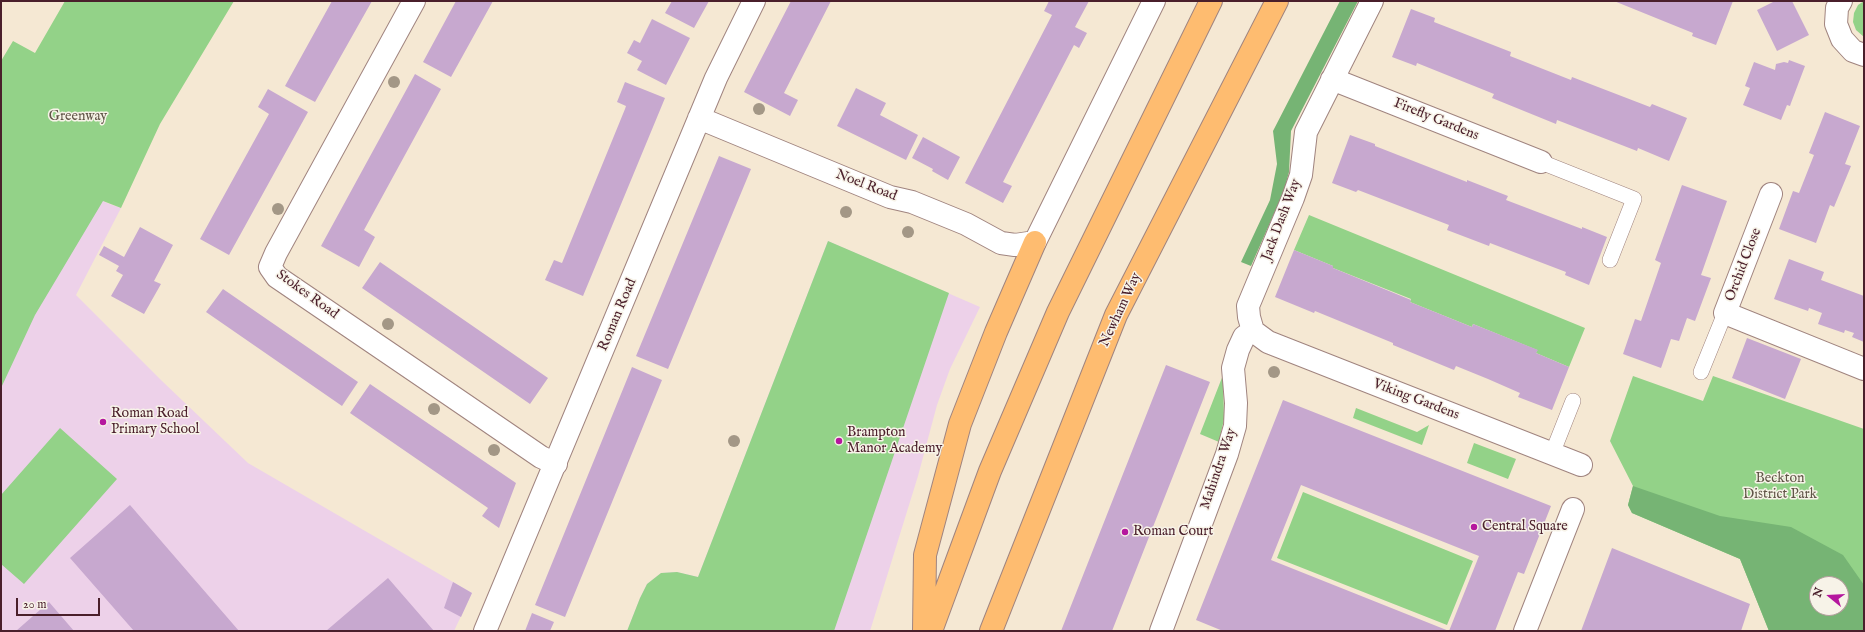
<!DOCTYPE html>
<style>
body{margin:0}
#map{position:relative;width:1865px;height:632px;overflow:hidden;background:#f5e8d3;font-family:"IM FELL English",serif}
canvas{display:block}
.frame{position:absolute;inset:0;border:2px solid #4a1f2b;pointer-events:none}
.north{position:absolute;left:1809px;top:576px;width:40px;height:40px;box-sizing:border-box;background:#f7f3e8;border:1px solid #b29e9c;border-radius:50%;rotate:288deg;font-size:11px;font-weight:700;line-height:16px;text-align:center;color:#4a1f2b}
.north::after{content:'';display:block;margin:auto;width:14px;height:18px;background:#b5179e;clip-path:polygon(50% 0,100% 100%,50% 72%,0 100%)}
.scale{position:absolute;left:16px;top:598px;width:84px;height:18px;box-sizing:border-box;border:2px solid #4a1f2b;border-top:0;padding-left:5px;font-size:12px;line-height:14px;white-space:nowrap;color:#4a1f2b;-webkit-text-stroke:3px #f7f3e8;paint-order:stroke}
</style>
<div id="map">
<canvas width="1865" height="632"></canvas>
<div class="frame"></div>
<div class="north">N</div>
<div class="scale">20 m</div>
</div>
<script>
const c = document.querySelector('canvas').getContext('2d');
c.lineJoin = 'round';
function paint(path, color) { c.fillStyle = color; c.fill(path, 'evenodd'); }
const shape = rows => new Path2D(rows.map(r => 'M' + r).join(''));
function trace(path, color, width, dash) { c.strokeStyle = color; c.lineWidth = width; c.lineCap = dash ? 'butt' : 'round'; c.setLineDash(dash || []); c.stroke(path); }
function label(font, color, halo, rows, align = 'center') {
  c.font = font + ' "IM FELL English",serif'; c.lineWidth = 3; c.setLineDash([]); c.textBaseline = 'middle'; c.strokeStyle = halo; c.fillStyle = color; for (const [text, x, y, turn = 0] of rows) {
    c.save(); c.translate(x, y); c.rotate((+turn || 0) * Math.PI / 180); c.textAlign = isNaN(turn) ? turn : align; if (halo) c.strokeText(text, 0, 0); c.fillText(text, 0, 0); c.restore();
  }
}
paint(shape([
 [59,174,107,203,121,208,76,295,162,381,248,463,472,593,454,631,1,631,1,275],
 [828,241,980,307,950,369,937,405,918,476,870,631,627,631,640,598,647,584,661,573,677,572,698,577]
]), '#edd1e9');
paint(shape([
 [65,1,234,1,160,124,121,208,103,201,35,315,1,388,1,61,13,41,35,53],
 [1864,1,1864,37,1856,30,1853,22,1854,13,1858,5],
 [1309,215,1585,328,1569,367,1536,353,1537,350,1473,324,1472,327,1410,302,1411,299,1333,268,1333,266,1294,250],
 [828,241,949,293,834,631,627,631,640,598,647,584,661,573,677,572,698,577],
 [1223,375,1224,419,1219,442,1200,434],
 [1633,376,1703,401,1713,376,1864,429,1864,631,1769,631,1740,559,1632,513,1628,505,1633,486,1610,441],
 [1817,584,1841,584,1841,608,1817,608],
 [1356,408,1417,432,1429,425,1422,445,1353,418],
 [60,428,117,479,24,584,1,564,1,495],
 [1474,443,1516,459,1508,479,1467,463],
 [1303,492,1473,561,1447,625,1277,558]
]), '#93d288');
paint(shape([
 [1340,1,1358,1,1291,131,1289,172,1284,191,1251,266,1241,262,1270,200,1277,164,1273,131],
 [1633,486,1720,516,1791,527,1843,555,1864,585,1864,631,1769,631,1740,559,1632,513,1628,505],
 [1817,584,1841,584,1841,608,1817,608]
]), '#76b474');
paint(shape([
 [332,1,372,1,315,102,285,86],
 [456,1,493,1,451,77,423,62],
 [672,1,709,1,694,28,665,13],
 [791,1,831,1,784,93,798,100,790,116,744,92],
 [1049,1,1089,1,1075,27,1087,33,1079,48,1074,45,1003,182,1012,186,1003,203,965,183,1052,15,1044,11],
 [1614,1,1733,1,1716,45,1692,36,1693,33],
 [1775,1,1792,1,1809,35,1777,51,1757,10],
 [1411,9,1435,18,1434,22,1511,52,1510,56,1571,80,1572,77,1650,107,1652,104,1687,118,1669,161,1638,148,1637,151,1557,120,1556,124,1492,98,1494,94,1417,63,1416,66,1392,57],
 [652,19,690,38,666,85,637,70,642,61,627,53,634,40,640,43],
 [1789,60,1805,66,1791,103,1790,106,1787,105,1781,120,1743,105,1750,88,1745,86,1754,62,1775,70,1776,64,1784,62,1788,63],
 [415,74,441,89,364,230,375,237,359,267,321,246],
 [625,82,665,98,583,296,545,280,554,260,562,263,625,109,626,106,617,102],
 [856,88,886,103,880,115,918,135,906,160,837,126],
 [268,89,308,112,229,255,200,239,269,114,258,107],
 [1825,112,1860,126,1845,164,1851,166,1834,207,1830,205,1816,243,1779,229,1793,191,1799,193,1814,155,1809,153],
 [1350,135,1375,144,1375,146,1467,182,1467,180,1508,196,1506,200,1582,229,1582,227,1607,237,1589,285,1565,275,1566,272,1490,243,1489,246,1447,230,1449,225,1358,190,1356,192,1332,183],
 [923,137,960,157,948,180,932,171,933,169,912,158],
 [719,156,751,169,668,369,636,356],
 [1682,185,1727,201,1701,275,1711,278,1695,321,1687,318,1679,341,1671,339,1661,368,1623,354,1635,319,1641,321,1661,263,1655,260],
 [140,227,173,245,154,281,161,284,144,314,111,296,123,275,116,271,119,266,99,255,104,246,124,257],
 [1294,250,1333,266,1333,268,1411,300,1410,302,1472,327,1473,324,1538,350,1536,353,1569,367,1552,410,1518,397,1520,393,1488,379,1456,366,1454,370,1393,345,1393,343,1315,311,1314,313,1275,297],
 [1789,259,1824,272,1821,280,1864,296,1864,342,1852,337,1854,333,1845,330,1844,333,1818,324,1822,313,1809,308,1808,311,1774,299],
 [380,262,548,378,530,404,362,288],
 [223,289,358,382,342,406,206,312],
 [1747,338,1801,359,1785,399,1732,378],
 [1166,365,1210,382,1112,631,1061,631],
 [632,367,662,380,565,617,535,605],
 [370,384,516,483,499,528,482,516,488,508,350,413],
 [1283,400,1551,506,1524,574,1518,572,1495,631,1223,631,1196,620],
 [1301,485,1479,556,1449,631,1271,560],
 [130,505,239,631,134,631,70,558],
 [1612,548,1750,604,1741,631,1581,631],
 [388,578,434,631,326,631],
 [453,582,472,593,461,617,444,608],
 [49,602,74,631,16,631],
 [532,613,554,622,550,631,525,631]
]), '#c7a8cf');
const lane = shape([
 [1541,162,1634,199,1610,260],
 [1701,372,1725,313],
 [1552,454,1573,401]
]);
const street = shape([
 [414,1,276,253,270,267,277,277,443,390,541,457,556,464],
 [1841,1,1837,8,1836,24,1842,39,1853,51,1864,55],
 [1332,79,1541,162],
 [699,118,890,197,912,202,966,224,1001,243,1015,245,1035,242,1154,1],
 [1771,194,1725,313,1864,369],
 [1253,331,1249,317,1248,306,1293,198,1301,175,1306,132,1372,1],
 [1253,331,1268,342,1581,465],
 [485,631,716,78,754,1],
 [1161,631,1227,454,1235,426,1236,403,1233,368,1238,350,1244,337,1253,331],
 [1525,631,1573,509]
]);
const highway = shape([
 [924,631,925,555,960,424,996,332,1035,242],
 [931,631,990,471,1058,312,1211,1],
 [991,631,1116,315,1277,1]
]);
trace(lane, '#a0847f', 16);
trace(street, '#a0847f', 24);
trace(highway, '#a0847f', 24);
trace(lane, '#fff', 15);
trace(street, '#fff', 22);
trace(highway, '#febc70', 22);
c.fillStyle = '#a39786';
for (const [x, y] of [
 [394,82],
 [759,109],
 [278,209],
 [846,212],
 [908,232],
 [388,324],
 [1274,372],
 [434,409],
 [734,441],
 [494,450]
]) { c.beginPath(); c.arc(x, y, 6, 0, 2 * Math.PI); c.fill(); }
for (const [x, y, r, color] of [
 [103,422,4,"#b5179e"],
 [839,441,4,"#b5179e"],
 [1474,527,4,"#b5179e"],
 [1125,532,4,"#b5179e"]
]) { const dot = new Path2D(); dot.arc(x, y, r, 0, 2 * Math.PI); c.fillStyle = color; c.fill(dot); trace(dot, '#f7f3e8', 1.5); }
label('14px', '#605547', '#f7f3e8', [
 ["Greenway",78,117],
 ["Beckton",1780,479],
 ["District Park",1780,495]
]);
label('14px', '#4a1f2b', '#f7f3e8', [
 ["Firefly Gardens",1436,120,22],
 ["Noel Road",866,186,21],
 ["Jack Dash Way",1282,220,-69],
 ["Orchid Close",1744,265,-69],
 ["Stokes Road",307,295,36],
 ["Newham Way",1121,310,-65],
 ["Roman Road",618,315,-67],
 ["Viking Gardens",1416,400,21],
 ["Mahindra Way",1219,469,-71]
]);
label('14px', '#4a1f2b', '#f7f3e8', [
 ["Roman Road",111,414],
 ["Primary School",111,430],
 ["Brampton",847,433],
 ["Manor Academy",847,449],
 ["Central Square",1482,527],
 ["Roman Court",1133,532]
], 'left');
</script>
